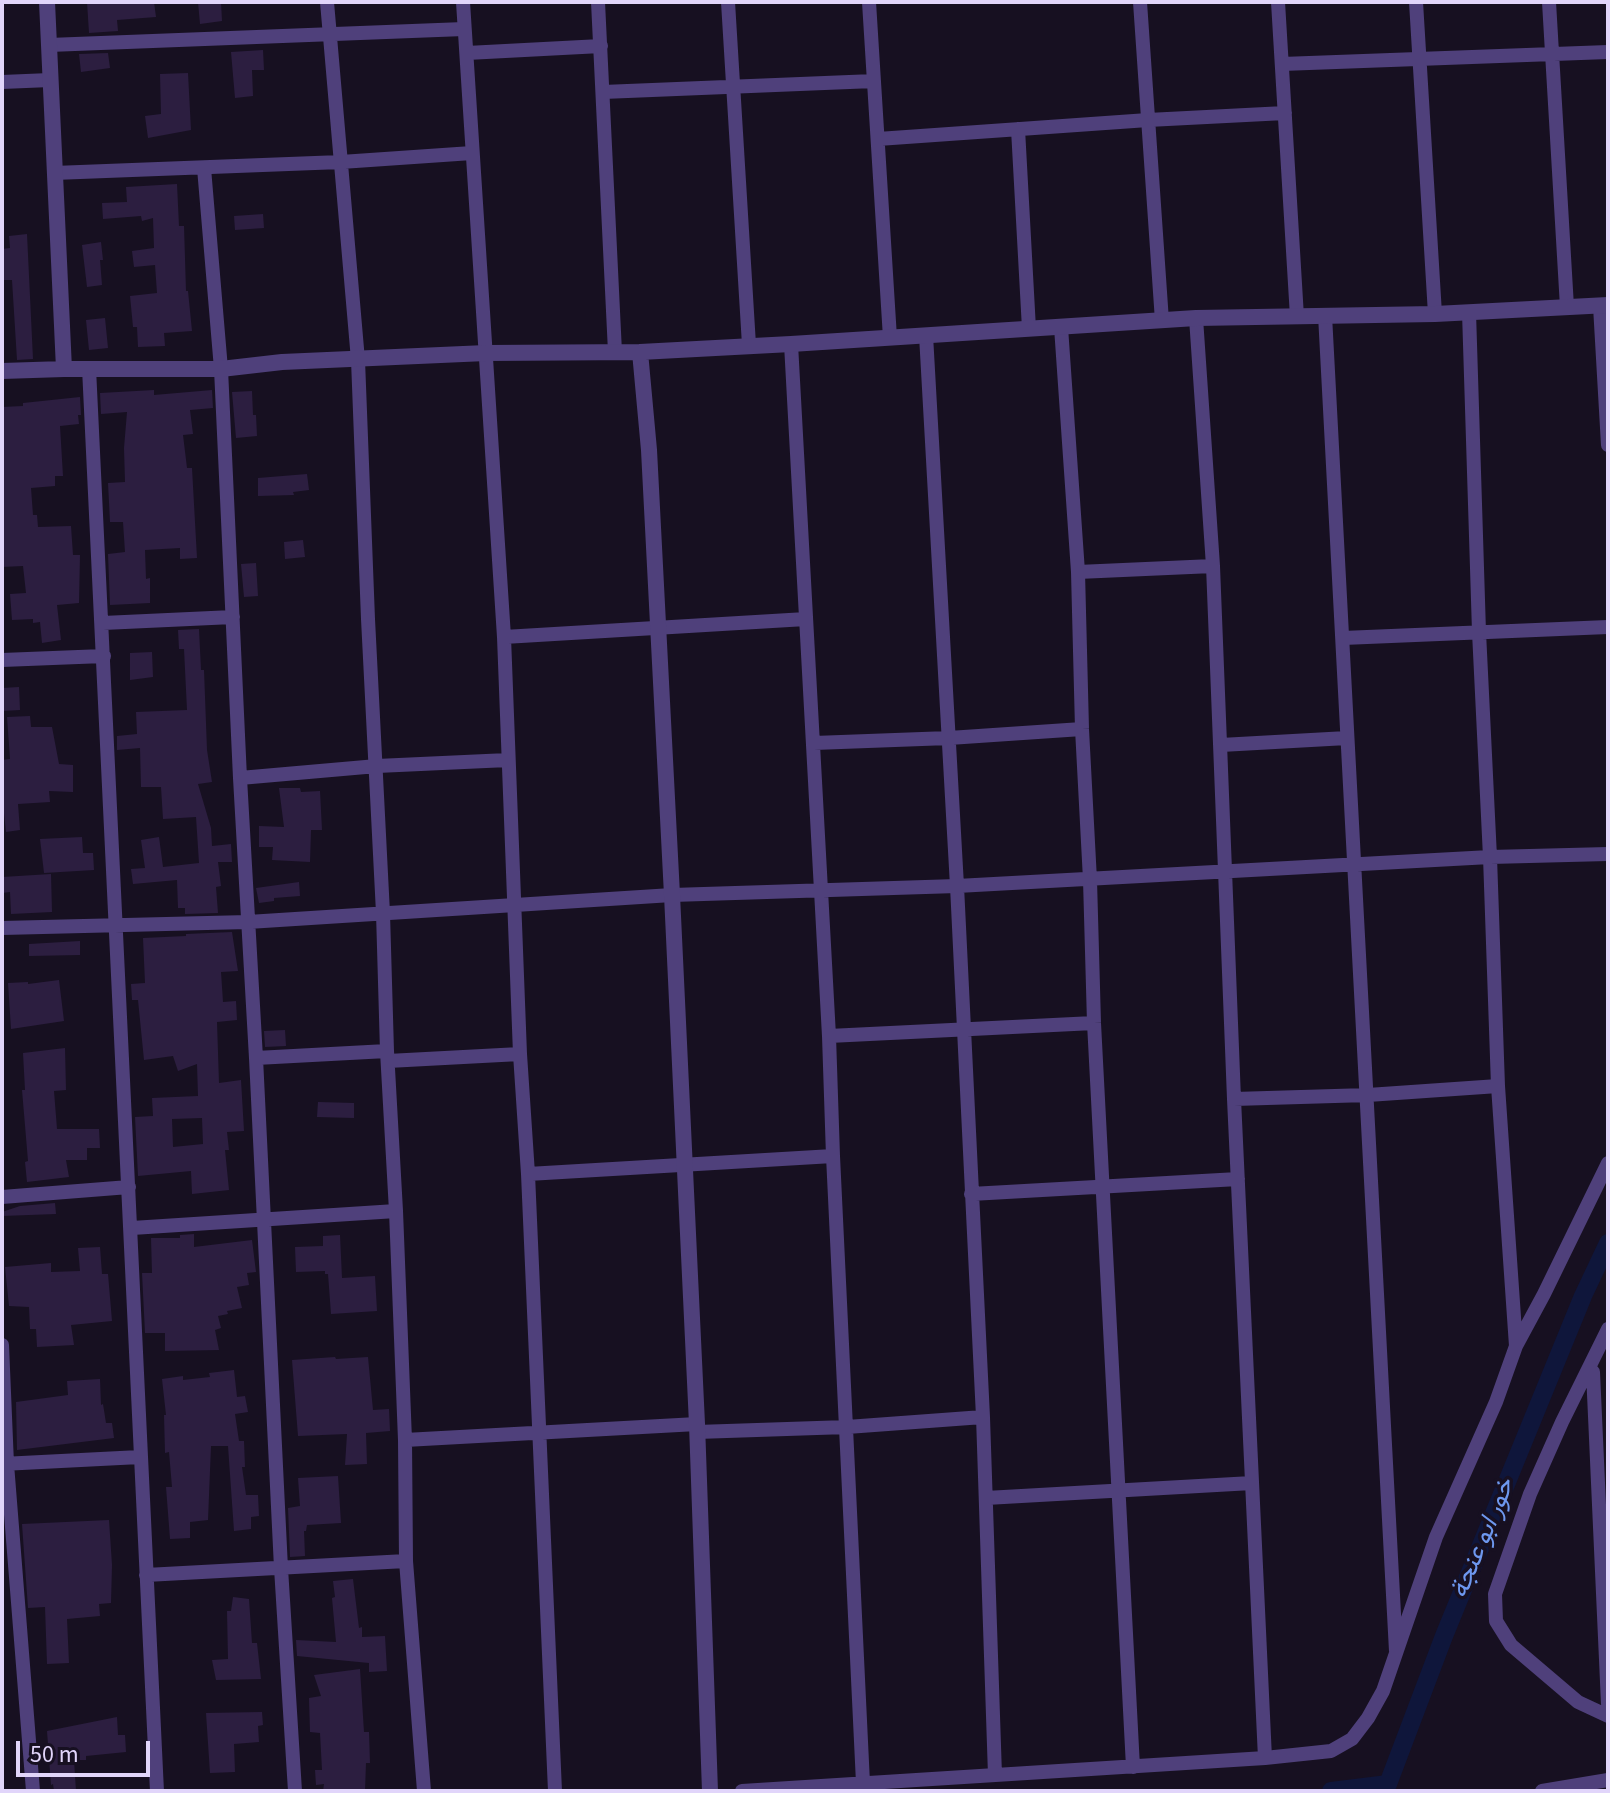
<!DOCTYPE html>
<meta charset="utf-8">
<style>
body{margin:0}
#map{position:relative;width:1610px;height:1793px;overflow:hidden;background:#171021;font-family:"Source Sans 3",sans-serif}
canvas{display:block}
.frame{position:absolute;inset:0;border:4px solid #e1d5fa;pointer-events:none}
.scale{position:absolute;left:16px;top:1741px;width:134px;height:36px;box-sizing:border-box;border:4px solid #e1d5fa;border-top:0;padding-left:10px;font-size:24px;line-height:28px;white-space:nowrap;color:#e1d5fa;-webkit-text-stroke:6px #171021;paint-order:stroke}
</style>
<div id="map">
<canvas width="1610" height="1793"></canvas>
<div class="frame"></div>
<div class="scale">50 m</div>
</div>
<script>
const c = document.querySelector('canvas').getContext('2d');
c.lineJoin = 'round';
const shape = rows => new Path2D(rows.map(r => 'M' + r).join(''));
function trace(path, color, width, dash) { c.strokeStyle = color; c.lineWidth = width; c.lineCap = dash ? 'butt' : 'round'; c.setLineDash(dash || []); c.stroke(path); }
function paint(path, color) { c.fillStyle = color; c.fill(path, 'evenodd'); }
function label(font, color, halo, rows, align = 'center') {
  c.font = font + ' "Source Sans 3",Vazirmatn,sans-serif'; c.lineWidth = 7; c.setLineDash([]); c.textBaseline = 'middle'; c.strokeStyle = halo; c.fillStyle = color; for (const [text, x, y, turn = 0] of rows) {
    c.save(); c.translate(x, y); c.rotate((+turn || 0) * Math.PI / 180); c.textAlign = isNaN(turn) ? turn : align; if (halo) c.strokeText(text, 0, 0); c.fillText(text, 0, 0); c.restore();
  }
}
trace(shape([
 [1331,1791,1388,1784,1444,1636,1583,1296,1608,1243]
]), '#0f163b', 18);
paint(shape([
 [87,2,154,2,156,17,117,20,118,31,89,33],
 [198,2,221,2,222,21,200,24],
 [263,50,264,70,252,70,253,96,235,98,231,52],
 [108,53,110,68,81,72,79,54],
 [188,73,191,130,148,138,145,116,161,114,160,74],
 [177,184,179,226,184,226,186,291,188,291,192,331,164,333,165,346,138,347,137,327,133,327,130,296,157,293,155,265,134,267,132,251,154,248,153,218,142,221,141,216,103,219,102,203,127,202,126,187],
 [263,214,264,228,235,230,234,216],
 [27,234,33,359,17,360,12,280,3,280,2,249,10,248,9,236],
 [101,242,103,260,100,260,102,285,87,287,82,245],
 [105,318,108,348,89,350,86,320],
 [154,390,154,395,212,390,213,408,190,410,193,434,183,435,187,468,192,468,197,558,180,559,180,548,145,550,146,579,150,578,150,603,110,605,108,554,125,552,123,522,110,522,108,483,125,482,124,448,127,412,101,414,100,393],
 [252,391,253,415,256,415,257,436,236,438,232,392],
 [80,397,81,415,78,415,79,424,60,426,63,476,55,476,55,486,31,488,33,515,37,515,38,527,71,526,73,555,80,555,79,603,57,605,61,640,42,643,40,622,33,623,33,619,12,620,10,594,26,593,23,566,2,567,2,407,23,406,23,403],
 [307,474,309,490,293,492,294,495,258,496,258,478],
 [303,540,305,557,285,559,284,542],
 [256,563,258,596,244,597,241,564],
 [199,629,201,670,204,670,207,750,212,782,198,784,211,828,212,846,231,844,232,862,218,862,221,886,216,887,218,913,185,914,185,908,178,908,177,880,133,884,131,869,145,868,141,840,159,837,163,867,199,863,196,817,163,819,161,787,141,787,140,748,117,750,117,736,137,734,136,712,187,710,184,649,179,649,178,630],
 [152,652,153,677,130,680,130,653],
 [19,687,20,710,2,711,2,688],
 [30,716,31,727,52,727,59,764,73,765,73,792,49,791,50,802,18,804,20,830,6,832,2,795,2,760,10,759,7,717],
 [279,788,300,788,301,792,320,791,322,830,311,830,310,862,272,860,273,847,259,847,259,826,284,827],
 [82,837,83,853,93,853,94,870,44,873,40,839],
 [51,874,52,912,11,914,10,892,2,893,2,877],
 [299,882,300,896,274,898,274,901,259,903,256,888],
 [232,932,238,971,221,972,223,1002,236,1001,237,1020,217,1022,219,1083,241,1080,244,1131,227,1132,229,1150,225,1150,229,1190,192,1194,191,1171,138,1176,135,1117,153,1116,152,1098,198,1096,197,1064,178,1071,173,1056,144,1060,138,1000,132,1000,131,984,145,983,143,938,186,936,186,934],
 [202,1118,203,1144,173,1147,172,1119],
 [80,941,80,955,29,956,29,944],
 [59,980,64,1021,11,1029,8,983,28,982,28,984],
 [285,1030,286,1046,265,1047,264,1031],
 [65,1048,66,1090,54,1091,57,1129,99,1129,100,1148,87,1148,87,1160,66,1160,69,1177,27,1182,25,1162,28,1161,22,1090,25,1090,23,1053],
 [318,1102,354,1103,354,1118,317,1117],
 [55,1203,56,1214,2,1216,2,1212,20,1206],
 [194,1234,194,1247,252,1240,256,1272,247,1273,249,1285,237,1287,242,1308,227,1311,228,1314,218,1316,221,1328,215,1330,219,1350,165,1351,165,1333,145,1333,142,1273,152,1273,151,1238,180,1238,180,1235],
 [340,1235,342,1278,375,1276,377,1311,331,1314,328,1274,325,1274,325,1271,296,1272,295,1247,323,1246,323,1236],
 [100,1247,102,1274,108,1274,112,1321,71,1325,74,1345,37,1347,36,1329,30,1329,29,1307,9,1306,5,1267,51,1263,51,1272,80,1271,78,1248],
 [335,1357,336,1359,368,1357,373,1410,389,1409,390,1431,366,1433,367,1464,345,1465,347,1434,298,1436,292,1360],
 [234,1370,237,1397,245,1396,248,1412,235,1414,239,1441,244,1441,245,1467,242,1467,246,1495,258,1495,259,1516,251,1517,251,1529,234,1531,228,1446,211,1446,208,1520,190,1522,190,1538,170,1539,166,1487,172,1487,169,1452,165,1453,164,1415,166,1415,162,1379,183,1376,183,1380,210,1377,209,1373],
 [100,1379,101,1405,103,1404,106,1423,112,1423,114,1438,17,1450,16,1402,68,1395,67,1381],
 [338,1476,341,1523,307,1525,306,1531,304,1531,305,1556,290,1557,288,1508,300,1506,298,1478],
 [109,1520,112,1565,111,1603,99,1604,100,1616,67,1619,69,1663,47,1664,45,1607,28,1608,22,1524],
 [353,1579,359,1628,362,1627,362,1637,385,1636,387,1671,369,1672,369,1663,297,1656,296,1640,336,1642,332,1598,335,1597,333,1581],
 [233,1597,249,1599,252,1643,257,1643,261,1679,216,1680,212,1660,228,1659,227,1611,231,1611],
 [360,1669,364,1732,369,1732,370,1763,366,1763,365,1791,323,1791,324,1784,316,1785,315,1770,322,1770,320,1733,310,1732,309,1698,321,1696,314,1675],
 [262,1712,263,1725,258,1726,259,1742,234,1744,235,1772,210,1773,206,1713],
 [117,1717,118,1735,125,1735,126,1752,86,1756,86,1760,74,1760,76,1791,54,1791,53,1784,51,1785,47,1731]
]), '#2c1e40');
trace(shape([
 [327,2,358,360,368,619,383,913,387,1051,396,1211,405,1440,406,1561,424,1791],
 [463,2,504,637,520,1054,528,1174,555,1791],
 [598,2,615,352],
 [728,2,749,345],
 [869,2,890,338],
 [1140,2,1162,321],
 [1278,2,1297,317],
 [1416,2,1435,314],
 [1549,2,1567,307],
 [49,45,464,29],
 [467,53,601,46],
 [1282,64,1608,52],
 [2,82,50,80],
 [603,92,874,81],
 [1018,129,1029,329],
 [878,139,1148,120,1285,113],
 [204,168,221,369,240,778,256,1058,281,1568,295,1791],
 [54,173,341,162,472,153],
 [1600,306,1608,445],
 [1469,312,1479,632,1490,857,1498,1086,1516,1346],
 [1325,315,1396,1651],
 [1196,318,1213,566,1234,1099,1265,1758],
 [1061,327,1078,572,1082,729,1090,880,1094,1023,1133,1767],
 [926,335,957,886,983,1417,995,1775],
 [791,344,829,1036,833,1156,863,1783],
 [89,368,157,1791],
 [1078,572,1213,566],
 [103,623,233,617],
 [504,637,806,619],
 [1343,638,1608,627],
 [2,660,104,656],
 [814,743,949,738,1082,729],
 [1221,745,1347,738],
 [240,778,377,766,508,760],
 [2,928,248,922,672,895,957,886,1490,857,1608,854],
 [829,1036,1094,1023],
 [256,1058,387,1051],
 [388,1061,520,1054],
 [1234,1099,1368,1095,1498,1086],
 [528,1174,833,1156],
 [971,1194,1238,1179],
 [2,1197,129,1187],
 [132,1228,396,1211],
 [1608,1329,1562,1422,1530,1494,1495,1594,1496,1621,1511,1645,1578,1702,1608,1716],
 [2,1345,7,1464,33,1791],
 [1593,1372,1608,1704],
 [697,1432,847,1427,983,1417],
 [405,1440,697,1424],
 [2,1464,140,1457],
 [986,1498,1252,1483],
 [146,1575,406,1561],
 [742,1791,1265,1758,1331,1751,1352,1739,1368,1718,1383,1691,1436,1537,1496,1402,1516,1346,1544,1294,1608,1163],
 [1542,1791,1608,1780]
]), '#4f407b', 14);
trace(shape([
 [47,2,64,369,221,369,282,362,486,353,640,352,649,450,672,895,697,1424,710,1791],
 [640,352,791,344,1196,318,1435,314,1608,305],
 [2,371,64,369]
]), '#4f407b', 16);
label('italic 26px', '#6e98ef', '#171021', [
 ["خور ابو عنجة",1484,1539,-67]
]);
</script>
